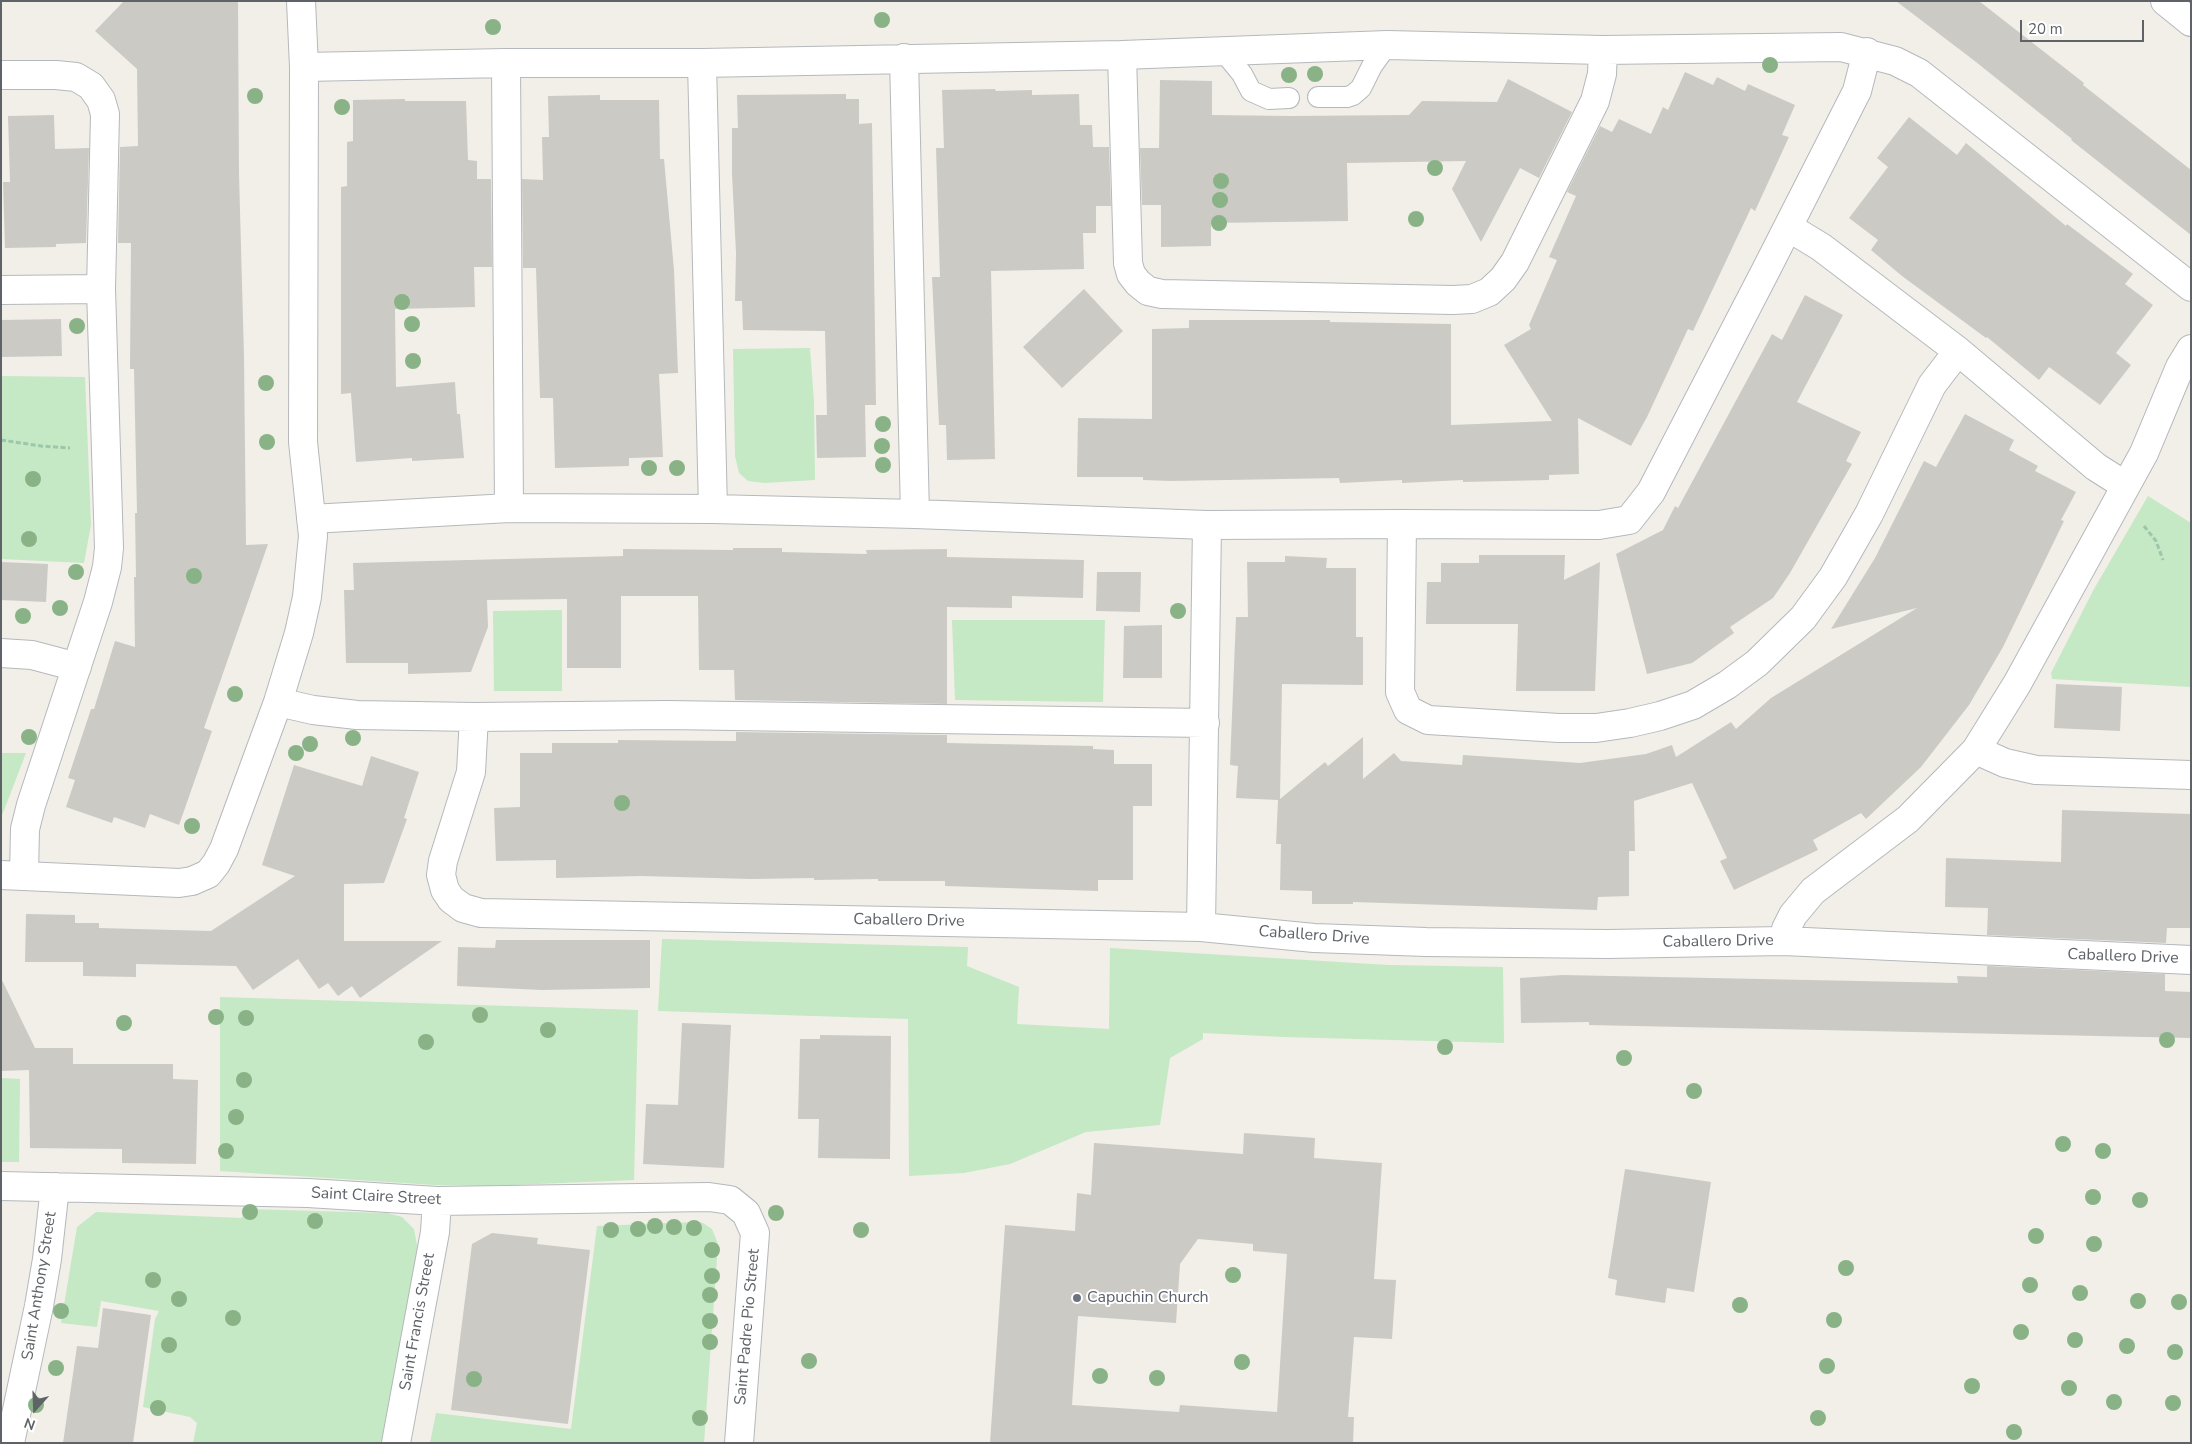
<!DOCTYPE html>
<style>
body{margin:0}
#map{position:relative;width:2192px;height:1444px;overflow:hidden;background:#f1efe8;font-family:"Nunito Sans",sans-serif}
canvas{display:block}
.frame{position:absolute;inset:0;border:2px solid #5f6368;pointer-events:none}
.north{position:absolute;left:10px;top:1384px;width:50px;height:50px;-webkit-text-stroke:4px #fff;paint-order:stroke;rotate:200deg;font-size:14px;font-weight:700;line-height:20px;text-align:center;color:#5f6368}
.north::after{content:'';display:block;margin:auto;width:18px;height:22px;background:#5f6368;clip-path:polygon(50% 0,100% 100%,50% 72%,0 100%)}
.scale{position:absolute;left:2020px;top:20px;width:124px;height:22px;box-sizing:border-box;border:2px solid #5f6368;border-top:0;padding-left:6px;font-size:15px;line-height:18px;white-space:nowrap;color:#5f6368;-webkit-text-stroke:4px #fff;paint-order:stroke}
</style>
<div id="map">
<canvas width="2192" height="1444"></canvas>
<div class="frame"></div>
<div class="north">N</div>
<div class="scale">20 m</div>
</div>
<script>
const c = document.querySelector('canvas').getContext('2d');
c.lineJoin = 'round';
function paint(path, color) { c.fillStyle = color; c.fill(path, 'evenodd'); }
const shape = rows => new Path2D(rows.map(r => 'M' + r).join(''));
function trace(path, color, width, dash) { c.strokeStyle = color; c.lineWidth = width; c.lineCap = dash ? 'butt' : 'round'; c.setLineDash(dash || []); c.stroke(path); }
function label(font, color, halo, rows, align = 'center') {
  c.font = font + ' "Nunito Sans",sans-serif'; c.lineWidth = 4; c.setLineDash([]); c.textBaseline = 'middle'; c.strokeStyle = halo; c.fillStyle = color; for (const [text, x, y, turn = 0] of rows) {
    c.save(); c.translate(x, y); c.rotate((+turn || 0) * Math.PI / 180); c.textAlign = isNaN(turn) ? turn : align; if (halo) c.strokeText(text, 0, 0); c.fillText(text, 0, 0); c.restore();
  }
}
paint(shape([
 [810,348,814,402,815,480,764,483,748,481,739,473,735,456,733,349],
 [1,376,85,377,91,525,84,563,1,559],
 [2148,496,2191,523,2191,687,2052,679,2051,673,2094,589],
 [562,610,562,691,494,691,493,611],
 [952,620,1105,620,1103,702,955,700],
 [1,753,26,753,1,818],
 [662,939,968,947,967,966,1019,987,1017,1024,1109,1029,1110,948,1388,965,1503,967,1504,1043,1284,1037,1203,1033,1203,1039,1170,1058,1160,1125,1086,1132,1010,1164,964,1173,909,1176,908,1019,658,1011],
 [220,997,638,1010,634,1180,490,1186,434,1185,220,1171],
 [1,1078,20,1079,19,1162,1,1162],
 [245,1209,387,1213,402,1217,414,1229,418,1251,381,1443,193,1443,197,1423,190,1417,143,1407,155,1319,159,1311,101,1301,97,1327,61,1323,77,1227,96,1212,242,1218],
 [695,1222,703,1223,712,1229,718,1244,704,1443,430,1443,436,1413,571,1429,597,1226]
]), '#c5e8c5');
paint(shape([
 [124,1,238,1,239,174,244,357,246,545,268,544,204,728,212,731,179,825,150,814,145,828,114,817,112,823,66,807,75,780,68,778,91,709,94,709,115,641,135,647,134,577,136,577,135,513,137,513,134,369,130,369,131,243,118,243,120,147,138,146,137,69,95,31],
 [1896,1,1979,1,2084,83,2083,85,2191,170,2191,235,2071,140,2072,139,1976,62],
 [1685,72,1713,85,1717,77,1745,91,1748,84,1795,105,1782,135,1789,137,1755,211,1751,208,1693,331,1688,329,1647,417,1631,446,1578,418,1579,474,1549,475,1549,480,1463,482,1463,480,1402,483,1402,480,1340,483,1339,478,1171,481,1143,480,1143,477,1077,477,1078,418,1152,419,1152,329,1189,328,1189,320,1330,320,1330,322,1451,324,1451,425,1552,421,1504,345,1531,329,1529,325,1557,260,1549,257,1576,196,1567,192,1600,126,1612,132,1619,119,1651,134,1663,107,1668,110],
 [1508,79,1572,112,1539,178,1520,168,1481,242,1452,189,1466,161,1347,163,1348,221,1211,223,1211,246,1161,247,1161,205,1142,205,1140,148,1159,148,1160,80,1212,81,1212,115,1290,116,1409,115,1422,101,1497,102],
 [995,89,996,91,1032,90,1032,95,1079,94,1080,125,1092,125,1093,147,1109,147,1111,206,1096,206,1096,233,1083,233,1084,269,991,271,995,459,947,460,946,425,939,425,932,277,940,277,936,148,944,148,942,90],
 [846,94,846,99,859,99,859,124,872,123,876,405,865,405,866,457,817,458,816,415,827,415,825,331,743,330,742,301,735,301,736,253,732,174,732,128,738,128,737,95],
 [600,95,600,100,659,100,660,159,664,159,674,270,678,373,659,374,663,457,629,458,629,466,555,468,553,398,540,398,536,268,523,268,522,179,543,180,542,137,549,137,548,96],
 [405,99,405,101,466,101,468,160,477,161,477,179,491,179,492,267,474,267,475,307,395,309,396,387,455,382,457,414,460,414,464,458,412,461,412,458,356,462,351,393,341,394,341,187,347,186,347,142,353,141,353,100],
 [54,115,55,149,89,148,86,243,56,244,56,247,5,248,3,182,10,182,8,116],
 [1909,117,1957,155,1966,143,2066,226,2067,224,2133,274,2125,284,2153,305,2116,353,2131,365,2100,405,2049,367,2039,380,1987,337,1986,338,1902,276,1871,250,1878,240,1849,218,1888,167,1877,158],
 [1084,289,1123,331,1062,388,1023,347],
 [1805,295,1843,315,1797,402,1861,432,1846,461,1852,464,1790,573,1773,598,1730,627,1734,633,1692,663,1647,674,1616,554,1663,530,1675,506,1678,508,1772,334,1782,340],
 [61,319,62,356,1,357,1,320],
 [1965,414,2014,440,2009,450,2038,466,2035,471,2076,492,2061,520,2064,521,2003,647,1969,705,1921,767,1866,819,1861,813,1813,840,1818,850,1734,890,1720,861,1727,858,1692,783,1634,801,1635,851,1629,851,1629,896,1598,897,1597,910,1353,902,1353,904,1312,904,1312,891,1280,890,1281,844,1276,844,1278,800,1236,798,1238,766,1230,765,1236,617,1248,617,1247,562,1285,562,1285,556,1327,558,1326,568,1356,568,1356,637,1363,637,1363,685,1282,684,1280,799,1325,762,1328,766,1363,737,1363,779,1394,753,1401,761,1462,765,1463,755,1580,763,1646,754,1672,745,1676,757,1731,722,1736,729,1771,698,1917,608,1831,629,1875,558,1924,461,1936,467],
 [733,548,782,548,782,552,867,554,866,550,947,549,947,557,1084,560,1083,598,1012,596,1012,608,947,607,947,704,735,700,734,670,699,670,698,596,621,596,621,668,567,668,567,599,487,600,488,627,471,672,408,674,408,663,346,663,344,590,354,590,353,563,623,556,623,549,733,550],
 [1479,555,1565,555,1564,580,1600,562,1595,691,1516,691,1518,624,1426,624,1427,582,1441,582,1441,563,1479,563],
 [1,562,48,564,46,602,1,600],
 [1097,572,1141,572,1140,612,1096,611],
 [1162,625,1162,678,1123,678,1124,626],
 [2056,684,2122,687,2120,731,2054,728],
 [736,732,947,735,947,743,1093,746,1093,749,1114,750,1114,764,1152,764,1152,806,1133,806,1133,880,1098,880,1098,891,945,886,945,881,878,881,878,879,814,880,814,878,751,879,641,876,556,878,556,860,496,861,494,808,520,807,520,753,552,753,552,743,618,743,618,740,736,741],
 [371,756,419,772,404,818,407,819,384,883,344,884,344,941,442,941,360,998,352,986,338,996,328,983,319,989,298,959,253,990,236,966,136,964,136,977,83,976,83,962,25,962,26,914,75,915,75,923,99,923,99,928,211,931,295,876,262,865,294,765,362,786],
 [2062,810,2191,814,2191,928,2167,928,2166,943,1987,935,1988,908,1945,907,1946,858,2061,862],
 [496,940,650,940,650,988,542,990,457,986,458,947,495,948],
 [1987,966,2165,974,2165,991,2191,992,2191,1038,1589,1025,1589,1022,1521,1023,1520,978,1562,975,1958,983,1957,976,1987,977],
 [1,978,35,1048,73,1048,73,1064,173,1064,173,1079,198,1080,196,1164,122,1163,122,1149,30,1148,29,1070,1,1071],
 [682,1023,731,1025,724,1168,643,1164,646,1104,678,1105],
 [820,1035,891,1036,890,1159,818,1158,819,1119,798,1119,800,1039,820,1039],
 [1244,1133,1315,1138,1314,1158,1382,1163,1374,1279,1396,1280,1392,1339,1354,1337,1348,1417,1354,1417,1353,1443,990,1443,1005,1225,1075,1231,1077,1193,1091,1195,1094,1143,1243,1154],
 [1198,1239,1253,1244,1253,1251,1287,1254,1277,1412,1180,1405,1179,1412,1072,1405,1078,1316,1176,1323,1180,1264],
 [1625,1169,1711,1182,1694,1292,1667,1288,1665,1303,1615,1295,1617,1280,1608,1278],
 [492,1233,538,1238,537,1244,590,1250,568,1424,451,1410,472,1244],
 [103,1308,151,1315,133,1443,63,1443,77,1346,98,1348]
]), '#cccac5');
const lane = shape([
 [1224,52,1242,74,1251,91,1269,99,1289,98],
 [1318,97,1347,97,1353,95,1361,88,1372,66,1387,45]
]);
const street = shape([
 [2165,1,2191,22],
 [1122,55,1128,263,1131,274,1138,283,1148,291,1162,294,1453,300,1472,299,1489,292,1503,279,1515,262,1595,101,1602,74,1603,50],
 [904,58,915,514],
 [506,63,509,508],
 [702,63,713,509],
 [304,67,506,63,702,63,1122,55,1387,45,1603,50,1841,47,1895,61,1919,73,2191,287],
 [1,75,56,75,76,77,91,86,101,100,105,114,101,289,109,548,107,567,98,602,31,805,25,829,24,875],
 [1788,227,1821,247,1958,351,2096,467,2126,486],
 [1,290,101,289],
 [311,519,509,508,713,509,915,514,1207,525,1402,524,1599,525,1629,520,1651,492,1766,270,1857,91,1867,52],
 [1402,524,1400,692,1408,710,1428,720,1559,728,1596,728,1630,723,1660,716,1693,705,1727,685,1757,663,1803,618,1833,577,1869,514,1932,385,1958,351],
 [1,653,32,655,77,667],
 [278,702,313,710,357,715,474,717,667,715,1205,723],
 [474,717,471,772,443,861,441,875,445,890,451,899,463,908,481,913,1201,927,1314,938,1426,942,1607,944,1784,941,2191,960],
 [1976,750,2005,763,2036,770,2191,775],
 [1,875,179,883,192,881,208,874,216,864,224,849,278,702,299,633,307,597,313,536,303,442,304,67,301,1],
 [1201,927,1207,525],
 [1784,941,1786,929,1793,915,1813,891,1908,819,1976,750,2017,684,2144,453,2180,367,2191,349],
 [1,1186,308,1193,437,1201,709,1197,730,1200,746,1213,755,1233,739,1443],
 [10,1443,39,1306,47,1259,55,1187],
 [396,1443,435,1232,437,1201]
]);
trace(lane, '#b5b8bc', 22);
trace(street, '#b5b8bc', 30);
trace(shape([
 [1,440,41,446,70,448],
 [2144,526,2156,541,2163,560]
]), '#9cc7a9', 3, [5, 2.5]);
trace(lane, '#fff', 20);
trace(street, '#fff', 28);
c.fillStyle = '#89b387';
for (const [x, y] of [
 [882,20],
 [493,27],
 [1770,65],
 [1315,74],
 [1289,75],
 [255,96],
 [342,107],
 [1435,168],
 [1221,181],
 [1220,200],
 [1416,219],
 [1219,223],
 [402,302],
 [412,324],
 [77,326],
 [413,361],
 [266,383],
 [883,424],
 [267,442],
 [882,446],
 [883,465],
 [649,468],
 [677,468],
 [33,479],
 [29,539],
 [76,572],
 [194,576],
 [60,608],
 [1178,611],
 [23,616],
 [235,694],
 [29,737],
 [353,738],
 [310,744],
 [296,753],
 [622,803],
 [192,826],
 [480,1015],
 [216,1017],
 [246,1018],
 [124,1023],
 [548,1030],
 [2167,1040],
 [426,1042],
 [1445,1047],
 [1624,1058],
 [244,1080],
 [1694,1091],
 [236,1117],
 [2063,1144],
 [226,1151],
 [2103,1151],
 [2093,1197],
 [2140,1200],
 [250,1212],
 [776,1213],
 [315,1221],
 [655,1226],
 [674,1227],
 [694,1228],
 [638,1229],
 [611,1230],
 [861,1230],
 [2036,1236],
 [2094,1244],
 [712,1250],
 [1846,1268],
 [1233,1275],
 [712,1276],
 [153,1280],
 [2030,1285],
 [2080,1293],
 [710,1295],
 [179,1299],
 [2138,1301],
 [2179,1302],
 [1740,1305],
 [61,1311],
 [233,1318],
 [1834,1320],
 [710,1321],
 [2021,1332],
 [2075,1340],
 [710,1342],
 [169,1345],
 [2127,1346],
 [2175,1352],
 [809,1361],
 [1242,1362],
 [1827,1366],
 [56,1368],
 [1100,1376],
 [1157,1378],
 [474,1379],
 [1972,1386],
 [2069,1388],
 [2114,1402],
 [2173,1403],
 [36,1405],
 [158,1408],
 [700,1418],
 [1818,1418],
 [2014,1432]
]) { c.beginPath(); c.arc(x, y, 8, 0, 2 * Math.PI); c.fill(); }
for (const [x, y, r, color] of [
 [1077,1298,5,"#6b7280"]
]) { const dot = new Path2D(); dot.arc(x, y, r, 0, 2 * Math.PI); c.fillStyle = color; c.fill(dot); trace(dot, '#fff', 2); }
label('16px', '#5f6368', '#fff', [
 ["Caballero Drive",909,921,1],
 ["Caballero Drive",1314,936,4],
 ["Caballero Drive",1718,942,-1],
 ["Caballero Drive",2123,957,2],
 ["Saint Claire Street",376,1197,3],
 ["Saint Anthony Street",40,1286,-81],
 ["Saint Francis Street",418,1322,-80],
 ["Saint Padre Pio Street",748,1327,-85]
]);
label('16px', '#5b616d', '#fff', [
 ["Capuchin Church",1087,1298]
], 'left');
</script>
